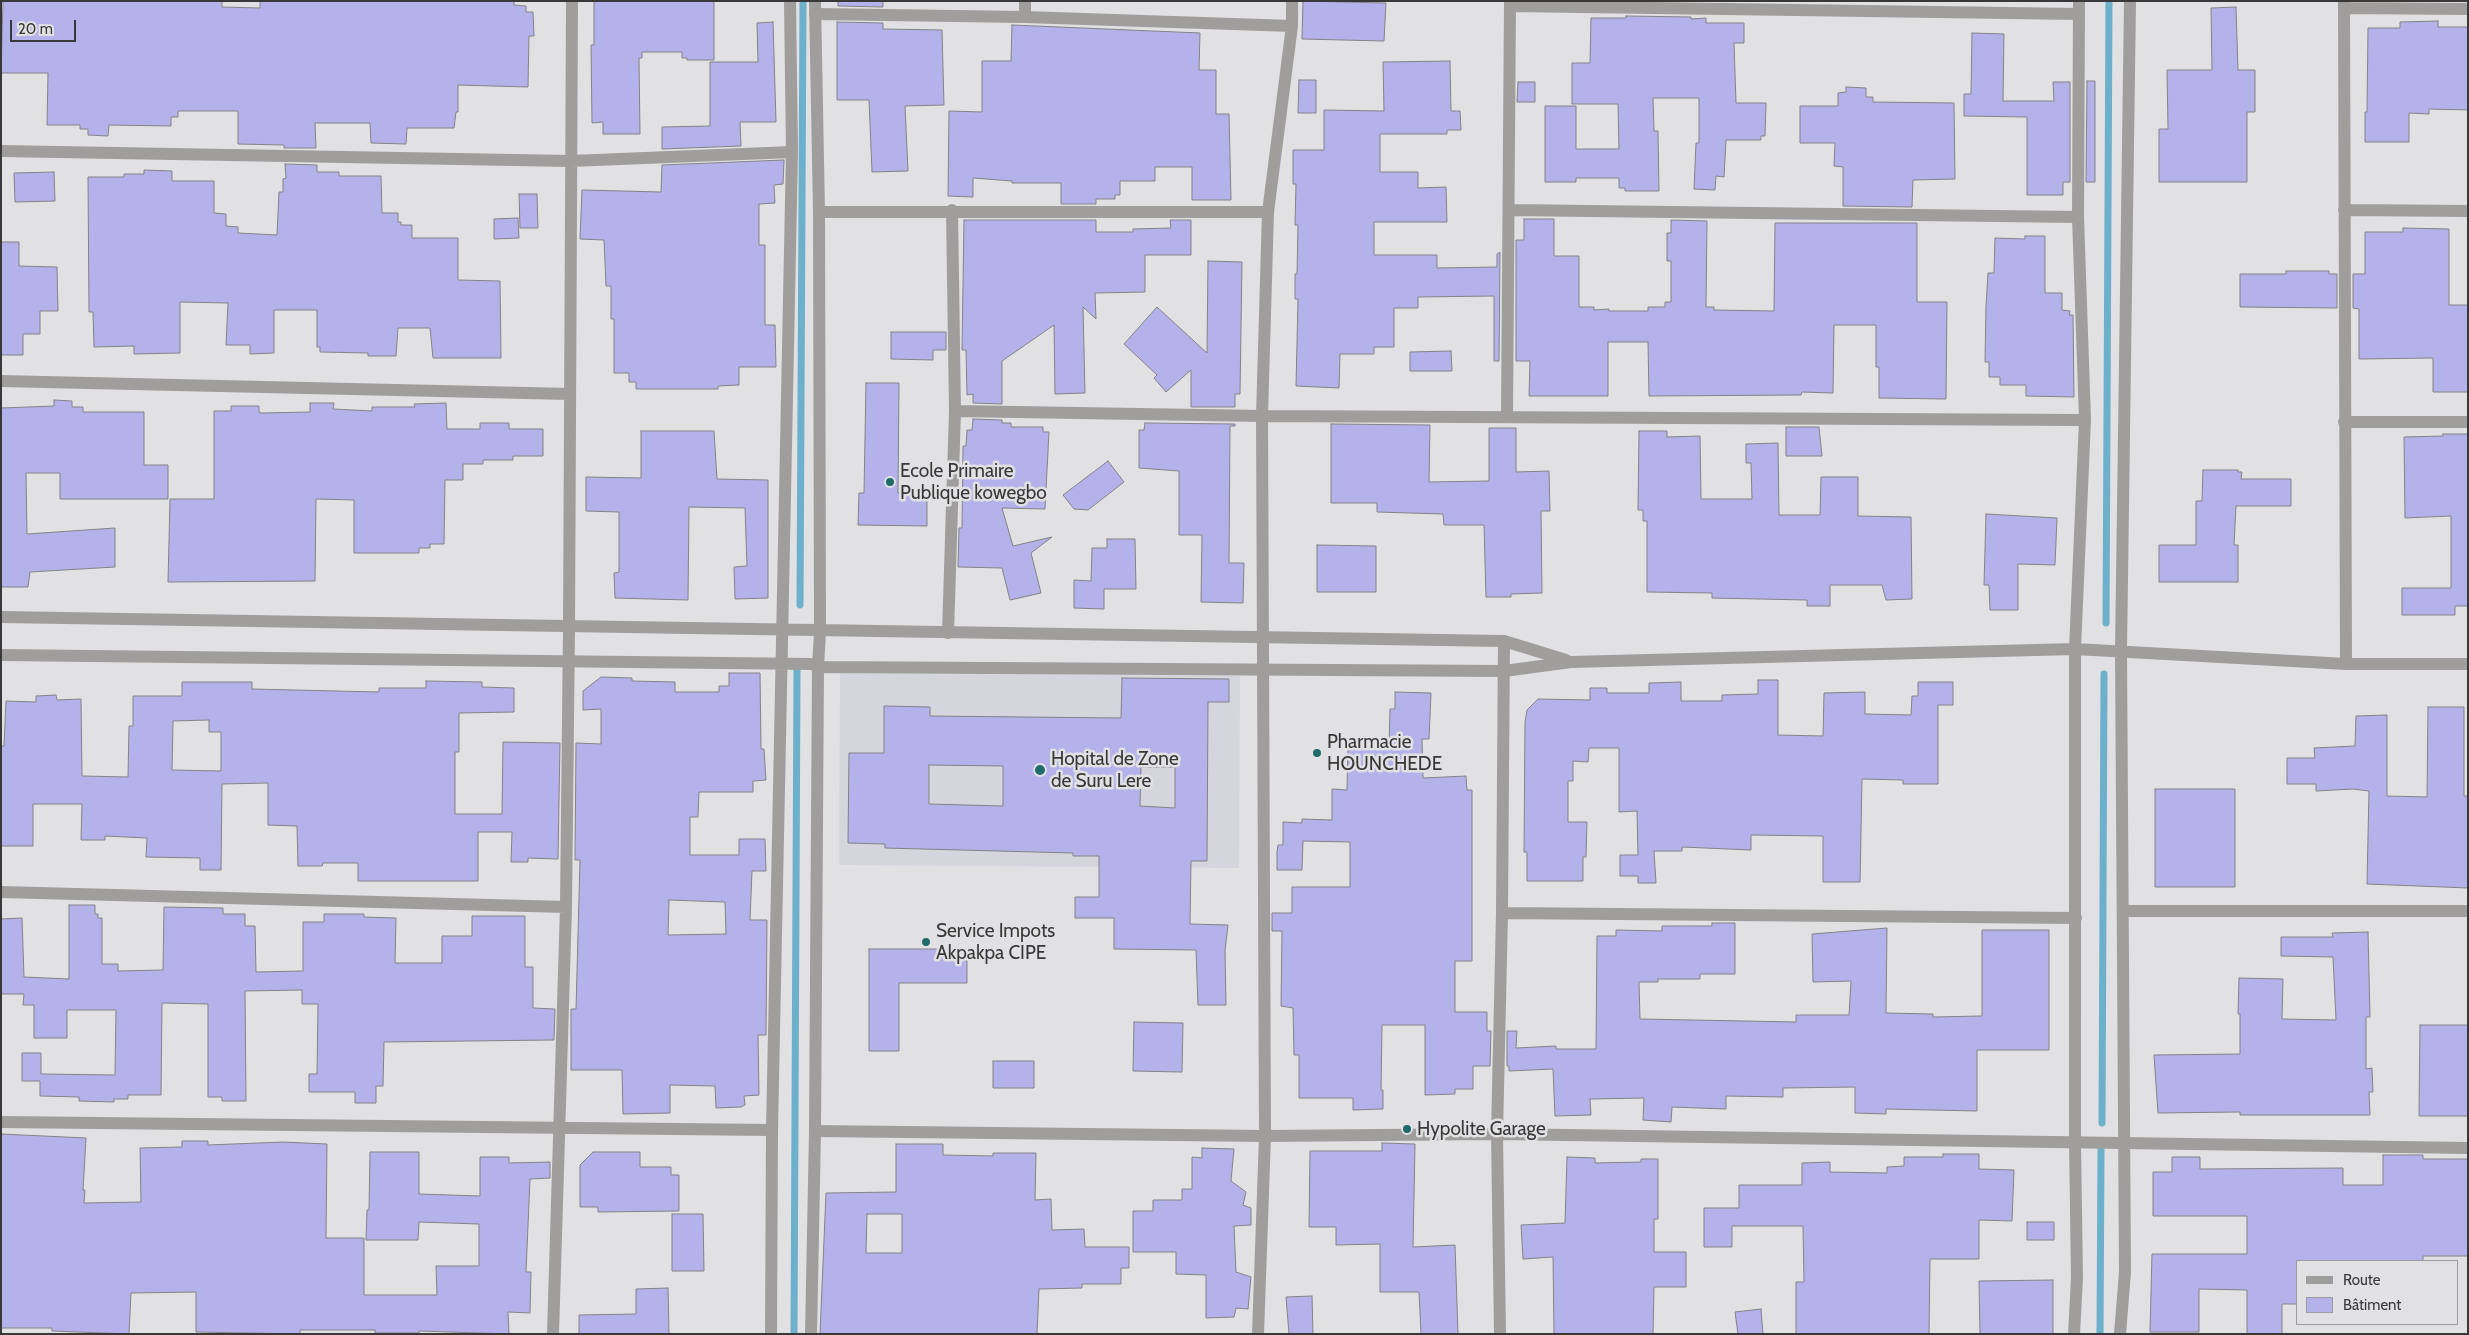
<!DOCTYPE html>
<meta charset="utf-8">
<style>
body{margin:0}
#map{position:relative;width:2469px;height:1335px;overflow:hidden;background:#e1e1e3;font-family:Cabin,sans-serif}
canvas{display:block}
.frame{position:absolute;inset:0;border:2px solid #383839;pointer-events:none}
.legend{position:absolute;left:2296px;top:1260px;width:162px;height:65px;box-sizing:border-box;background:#e1e1e3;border:1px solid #9d9d9f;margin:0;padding:6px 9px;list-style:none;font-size:15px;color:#383839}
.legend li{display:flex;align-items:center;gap:10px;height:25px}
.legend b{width:25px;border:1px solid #9d9d9f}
.scale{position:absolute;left:10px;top:20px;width:66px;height:22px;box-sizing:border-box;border:2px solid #383839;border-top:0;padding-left:6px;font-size:15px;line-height:18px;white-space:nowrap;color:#383839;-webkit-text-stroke:4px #e1e1e3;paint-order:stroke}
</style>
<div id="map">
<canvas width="2469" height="1335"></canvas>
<div class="frame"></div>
<ul class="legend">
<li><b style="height:6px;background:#9f9e9d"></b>Route</li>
<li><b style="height:14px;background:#b5b1ea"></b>Bâtiment</li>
</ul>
<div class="scale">20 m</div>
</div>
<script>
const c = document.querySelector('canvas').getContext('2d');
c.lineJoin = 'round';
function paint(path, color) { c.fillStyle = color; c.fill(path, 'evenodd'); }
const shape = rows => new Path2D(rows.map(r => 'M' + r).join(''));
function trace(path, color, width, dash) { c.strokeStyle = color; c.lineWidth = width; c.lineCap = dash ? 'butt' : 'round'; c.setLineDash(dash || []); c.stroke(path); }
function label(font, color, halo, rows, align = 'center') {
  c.font = font + ' Cabin,sans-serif'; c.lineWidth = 5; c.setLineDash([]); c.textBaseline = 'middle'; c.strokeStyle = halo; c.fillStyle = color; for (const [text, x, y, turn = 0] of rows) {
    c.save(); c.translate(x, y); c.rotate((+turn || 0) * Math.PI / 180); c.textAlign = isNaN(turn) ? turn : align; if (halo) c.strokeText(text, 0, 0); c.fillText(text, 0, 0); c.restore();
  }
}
paint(shape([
 [840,673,1240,676,1239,868,839,865]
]), '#d5d5de');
trace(shape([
 [800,605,803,1],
 [2106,623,2109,1],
 [2102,1123,2104,674],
 [794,1334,797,671],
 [2100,1334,2101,1150]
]), '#6cb0cc', 7);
const building = shape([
 [3,1,222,1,222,7,260,8,260,1,514,1,514,5,526,6,526,12,533,12,534,36,529,36,528,87,458,85,458,112,456,112,454,128,407,128,406,144,371,143,370,123,315,123,316,148,284,148,284,145,238,144,238,111,178,111,178,117,171,117,171,126,109,125,108,136,88,135,88,129,80,129,80,125,47,125,48,73,1,73,3,1],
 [594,1,714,1,714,60,687,60,687,58,682,58,682,52,642,52,642,58,639,58,640,134,603,134,603,122,592,123,591,45,594,45,594,1],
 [838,1,883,1,883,7,838,6,838,1],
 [1303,1,1386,3,1384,41,1302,39,1303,1],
 [2236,7,2238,70,2255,70,2255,112,2247,112,2247,182,2159,182,2159,129,2168,129,2167,70,2212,70,2211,8,2236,7],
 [1626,16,1691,17,1691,19,1706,18,1706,23,1744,23,1744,43,1734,43,1736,103,1766,103,1765,136,1761,136,1761,140,1726,140,1724,177,1716,176,1715,190,1694,189,1696,143,1699,143,1699,98,1653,98,1654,131,1658,131,1659,191,1625,191,1625,188,1619,188,1619,178,1576,178,1576,182,1545,182,1545,106,1576,106,1576,149,1619,149,1618,104,1572,104,1572,63,1590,63,1591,18,1626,18,1626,16],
 [2438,21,2438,27,2468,27,2468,110,2429,109,2429,114,2409,113,2409,142,2365,142,2365,112,2367,112,2368,28,2400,28,2400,22,2438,21],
 [773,22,776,122,740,122,741,146,662,149,662,127,710,126,710,62,758,62,757,23,773,22],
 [837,22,883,23,883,29,942,30,944,105,905,106,908,171,872,172,869,100,837,100,837,22],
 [1012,25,1200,33,1199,70,1216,70,1216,114,1229,114,1231,200,1192,200,1192,167,1155,167,1155,181,1120,181,1120,195,1115,195,1115,199,1096,199,1096,204,1061,204,1061,183,1012,183,1012,181,973,178,973,197,948,196,949,111,982,112,982,61,1011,61,1012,25],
 [1972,33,2004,34,2003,101,2054,101,2053,82,2070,82,2070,182,2063,182,2063,195,2027,195,2027,117,1964,116,1964,94,1971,94,1972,33],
 [1450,61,1451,111,1460,111,1461,130,1447,130,1447,134,1380,134,1380,172,1418,172,1418,188,1446,187,1447,222,1374,222,1374,255,1437,255,1437,268,1497,267,1497,254,1500,252,1499,361,1494,361,1494,296,1418,297,1418,308,1394,308,1394,347,1374,347,1374,354,1340,354,1339,388,1296,386,1298,299,1295,299,1295,274,1297,274,1298,225,1295,225,1296,184,1293,184,1293,150,1324,150,1324,110,1384,111,1383,62,1450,61],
 [1299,80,1316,80,1316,113,1298,113,1299,80],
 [2087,81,2095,81,2095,182,2086,182,2087,81],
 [1518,82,1535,82,1535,102,1517,102,1518,82],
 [1846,87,1866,88,1866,97,1873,97,1873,102,1954,103,1955,179,1913,180,1912,207,1843,206,1843,167,1834,166,1835,143,1800,143,1800,106,1838,106,1838,93,1846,92,1846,87],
 [784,160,783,184,774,185,775,203,759,204,759,245,765,245,765,325,775,325,776,367,739,367,739,385,718,386,718,389,636,389,636,382,629,382,629,373,614,373,614,319,611,319,611,286,606,286,604,240,580,239,582,190,661,192,662,165,784,160],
 [285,164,317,165,317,172,339,172,339,176,381,176,382,213,398,213,398,222,401,222,401,225,412,225,412,238,458,238,458,280,500,281,501,358,433,358,430,328,398,328,396,356,368,356,368,353,320,352,320,347,317,347,317,310,274,310,274,353,250,354,250,345,226,345,228,303,180,302,180,353,134,354,134,346,94,347,93,312,89,312,88,177,124,177,124,174,144,174,144,170,172,171,172,181,214,181,214,213,226,214,226,226,238,227,238,233,277,235,279,192,283,192,283,179,286,178,285,164],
 [54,172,55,201,15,202,14,173,54,172],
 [519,194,537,194,538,228,520,228,519,194],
 [518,218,519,238,494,239,494,219,518,218],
 [1524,219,1554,219,1554,256,1579,256,1579,307,1594,307,1594,310,1609,309,1609,311,1648,311,1648,307,1665,307,1665,302,1671,302,1671,261,1667,261,1667,233,1671,233,1671,220,1707,221,1706,307,1714,307,1714,310,1774,311,1775,223,1917,223,1917,302,1947,302,1946,399,1879,398,1879,367,1876,367,1876,325,1834,325,1833,393,1802,392,1801,395,1649,396,1648,342,1608,342,1608,396,1529,396,1530,361,1516,361,1516,240,1524,240,1524,219],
 [964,220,1096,220,1096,232,1133,232,1133,229,1171,228,1170,220,1191,220,1191,255,1145,255,1145,292,1095,293,1096,319,1083,307,1085,393,1055,394,1054,325,1002,361,1002,404,973,403,973,394,967,395,966,350,962,350,964,220],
 [2403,228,2449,229,2449,305,2468,305,2468,392,2433,392,2433,358,2359,359,2359,309,2353,308,2353,274,2365,274,2365,232,2403,232,2403,228],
 [2025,236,2045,236,2045,293,2062,293,2062,310,2070,311,2069,315,2073,315,2074,397,2026,396,2026,385,2000,385,2000,377,1989,377,1989,362,1985,362,1986,307,1988,273,1994,273,1995,238,2025,239,2025,236],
 [1,242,19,242,19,266,57,267,58,311,40,311,40,334,23,334,23,355,1,355,1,242],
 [1208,261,1242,262,1240,394,1235,394,1235,407,1191,407,1191,370,1166,392,1154,378,1157,375,1124,344,1157,307,1207,353,1208,261],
 [2286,271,2329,271,2329,274,2337,274,2337,308,2240,307,2240,274,2286,274,2286,271],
 [891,332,946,332,946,350,933,350,933,360,891,359,891,332],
 [1451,351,1452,371,1410,371,1410,352,1451,351],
 [866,383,899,383,898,493,927,493,927,526,858,525,859,493,864,493,866,383],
 [54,400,72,401,72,407,83,407,83,412,144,412,144,465,168,465,168,499,60,499,60,473,26,473,27,534,115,528,115,567,30,572,28,587,1,587,1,408,54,406,54,400],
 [310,403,334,403,333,409,372,411,372,407,415,407,414,404,446,403,447,429,480,429,480,423,509,423,509,429,543,429,543,456,513,456,513,460,483,460,483,464,463,464,463,480,445,480,444,544,430,544,430,548,419,548,419,553,354,553,354,500,316,499,315,581,168,582,170,499,214,499,214,411,231,411,231,406,259,406,259,412,261,413,310,412,310,403],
 [973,419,1002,420,1002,423,1011,423,1011,427,1043,427,1043,432,1049,432,1045,509,1002,508,1013,546,1052,537,1031,553,1041,593,1010,600,1002,568,958,567,959,528,962,528,963,446,966,446,967,430,972,430,973,419],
 [1145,423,1235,424,1235,426,1230,426,1229,563,1244,563,1243,603,1201,602,1202,535,1179,535,1179,471,1139,468,1139,430,1144,430,1145,423],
 [1331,424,1430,425,1429,482,1489,481,1489,428,1516,428,1516,472,1549,471,1550,511,1541,511,1542,593,1511,594,1511,597,1486,597,1484,525,1444,525,1443,514,1377,512,1377,503,1331,503,1331,424],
 [1786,427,1819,427,1822,456,1786,456,1786,427],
 [641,431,714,431,717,479,768,480,768,598,735,599,734,567,747,566,745,508,689,507,688,600,615,598,614,573,619,572,619,512,586,511,586,477,641,478,641,431],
 [1639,431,1667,431,1667,437,1700,436,1701,499,1752,499,1751,463,1746,463,1746,444,1778,443,1779,515,1820,515,1821,477,1858,477,1858,516,1911,517,1912,599,1886,600,1882,585,1830,585,1830,606,1807,606,1807,600,1712,598,1712,593,1647,592,1647,521,1643,521,1643,510,1638,510,1639,431],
 [2443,434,2468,434,2468,606,2455,606,2455,615,2402,615,2402,588,2451,588,2451,516,2405,518,2404,437,2443,436,2443,434],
 [1108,461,1124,482,1088,510,1074,509,1063,495,1108,461],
 [2203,470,2238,470,2238,472,2242,472,2241,479,2291,479,2291,506,2236,506,2234,545,2238,545,2238,582,2159,582,2159,545,2196,545,2196,501,2202,501,2203,470],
 [1986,514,2057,518,2055,565,2018,564,2018,610,1990,610,1989,585,1984,585,1986,514],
 [1107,539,1135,539,1136,589,1104,589,1104,609,1074,608,1074,580,1091,581,1092,548,1107,548,1107,539],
 [1317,545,1376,546,1376,592,1317,592,1317,545],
 [729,673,760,673,761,749,764,749,766,780,753,781,753,792,699,792,698,817,690,817,690,855,739,855,739,839,765,839,766,871,752,871,750,920,767,920,766,1035,758,1035,759,1095,744,1096,745,1105,741,1107,716,1108,715,1086,670,1085,670,1113,623,1114,622,1070,571,1070,571,1009,576,1009,580,860,575,860,576,743,601,744,601,709,583,710,583,691,601,677,632,678,632,681,675,682,675,692,719,692,719,686,729,686,729,673],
 [669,900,725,902,726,934,668,935,669,900],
 [1122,678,1229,679,1229,702,1208,702,1207,861,1191,861,1190,924,1228,925,1225,951,1226,1005,1198,1005,1196,950,1114,949,1114,918,1075,918,1075,897,1099,897,1099,856,1073,856,1073,853,885,848,885,844,848,843,849,753,884,753,884,706,930,707,930,716,1121,718,1122,678],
 [929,765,1003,766,1003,806,929,804,929,765],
 [1141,767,1175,767,1175,808,1140,806,1141,767],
 [1758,680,1778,680,1778,735,1823,736,1824,693,1865,692,1865,714,1911,715,1912,696,1918,696,1918,682,1953,682,1953,705,1938,705,1938,784,1903,784,1903,780,1862,779,1860,882,1823,882,1823,836,1751,835,1751,850,1682,847,1682,851,1654,851,1656,883,1638,883,1638,876,1620,876,1620,855,1638,855,1637,811,1619,812,1619,748,1589,748,1588,762,1573,761,1573,781,1568,781,1568,822,1587,822,1586,857,1583,857,1583,881,1527,881,1527,852,1524,852,1525,722,1527,710,1538,699,1590,700,1590,688,1607,688,1607,693,1649,693,1649,683,1681,682,1681,701,1722,701,1722,695,1758,694,1758,680],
 [426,681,482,682,482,687,514,688,514,712,459,713,459,752,455,752,455,814,502,814,503,742,560,743,558,859,528,858,528,862,511,862,512,832,478,832,478,881,358,881,358,863,323,863,322,866,298,866,297,826,268,825,268,783,222,784,221,870,200,870,200,858,146,857,147,838,105,836,105,840,81,840,82,804,33,804,33,846,1,846,1,746,4,746,6,701,36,702,36,696,56,695,57,700,81,699,82,776,128,777,129,726,133,726,133,696,182,696,182,682,252,682,252,689,379,692,379,688,426,688,426,681],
 [209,720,209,732,221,732,221,771,172,770,173,721,209,720],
 [1395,692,1431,693,1429,739,1422,739,1423,778,1466,776,1467,790,1472,790,1472,961,1455,961,1455,1012,1487,1012,1487,1031,1491,1031,1490,1066,1473,1066,1473,1089,1455,1089,1455,1094,1425,1095,1425,1025,1382,1025,1381,1090,1383,1090,1383,1109,1353,1110,1353,1098,1299,1098,1299,1055,1294,1055,1293,1008,1281,1006,1282,931,1272,931,1272,913,1292,913,1292,887,1350,887,1350,842,1303,841,1302,870,1277,870,1277,852,1278,845,1283,845,1283,822,1302,823,1302,819,1332,820,1332,789,1347,790,1348,746,1389,747,1390,709,1395,709,1395,692],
 [2428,707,2464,707,2464,796,2468,796,2468,888,2367,884,2369,791,2353,789,2316,791,2316,784,2287,784,2287,758,2315,758,2314,748,2355,746,2356,716,2387,715,2387,796,2427,797,2428,707],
 [2155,789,2235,789,2235,887,2155,887,2155,789],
 [69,905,95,905,95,914,98,914,98,918,102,918,102,964,118,964,118,971,163,970,164,907,223,908,223,914,245,914,245,926,255,926,256,972,303,971,303,922,324,922,324,914,364,914,364,917,396,918,395,963,442,963,442,936,472,936,472,916,525,916,525,967,533,967,533,1008,555,1009,554,1040,384,1042,383,1086,376,1086,376,1103,355,1103,355,1092,309,1092,309,1074,317,1074,318,1004,302,1004,302,990,245,991,246,1101,222,1101,222,1097,208,1097,208,1004,162,1003,161,1095,128,1095,128,1099,114,1099,114,1102,79,1101,79,1097,40,1096,40,1081,22,1081,22,1053,41,1053,41,1074,115,1075,116,1010,67,1010,67,1038,34,1038,34,1005,23,1005,24,994,1,994,1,919,22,918,24,977,69,979,69,905],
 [1712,923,1735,923,1735,974,1700,974,1700,979,1658,979,1658,982,1639,982,1640,1019,1796,1022,1796,1015,1849,1015,1851,981,1813,982,1812,934,1887,928,1886,1013,1933,1014,1933,1017,1982,1016,1982,930,2049,930,2049,1050,1977,1050,1977,1111,1886,1109,1886,1114,1855,1113,1855,1087,1783,1088,1783,1097,1726,1096,1726,1109,1672,1107,1671,1122,1643,1120,1644,1098,1590,1099,1591,1115,1555,1116,1553,1069,1509,1071,1509,1066,1507,1066,1507,1031,1517,1031,1516,1048,1556,1046,1556,1049,1596,1049,1597,936,1616,936,1616,930,1662,931,1662,926,1712,926,1712,923],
 [2368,932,2370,1017,2366,1017,2366,1069,2372,1068,2373,1092,2369,1092,2370,1115,2240,1115,2240,1112,2158,1113,2154,1055,2240,1054,2240,1014,2238,1014,2239,978,2283,979,2282,1019,2336,1020,2333,957,2281,956,2281,937,2333,937,2332,933,2368,932],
 [869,949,967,949,967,983,899,983,899,1051,869,1051,869,949],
 [1134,1022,1183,1023,1182,1072,1133,1071,1134,1022],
 [2420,1025,2468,1025,2468,1116,2419,1116,2420,1025],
 [993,1061,1034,1061,1034,1088,993,1088,993,1061],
 [1,1134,86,1138,83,1190,85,1190,84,1203,141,1202,140,1148,182,1147,182,1141,208,1141,208,1145,283,1142,327,1144,326,1238,364,1238,364,1295,437,1295,436,1266,479,1266,479,1224,419,1222,418,1240,366,1240,367,1210,369,1210,370,1152,419,1152,419,1194,480,1196,480,1157,509,1157,509,1163,550,1162,550,1178,530,1179,526,1272,531,1272,530,1313,508,1312,509,1334,419,1331,419,1333,375,1333,375,1330,300,1330,300,1334,196,1332,196,1292,131,1293,129,1334,52,1331,52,1328,1,1328,1,1134],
 [1382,1143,1415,1144,1413,1247,1455,1245,1458,1334,1421,1334,1419,1292,1380,1292,1380,1244,1336,1245,1336,1227,1309,1227,1310,1151,1382,1151,1382,1143],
 [896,1144,943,1144,943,1155,993,1156,993,1153,1036,1153,1035,1200,1051,1199,1052,1230,1084,1229,1085,1247,1129,1247,1129,1268,1121,1268,1121,1284,1082,1284,1082,1288,1039,1289,1037,1334,820,1334,826,1193,896,1192,896,1144],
 [867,1214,902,1214,902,1253,866,1253,867,1214],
 [1202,1148,1234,1149,1231,1181,1246,1192,1243,1205,1251,1208,1251,1225,1234,1226,1236,1272,1251,1277,1248,1309,1236,1308,1234,1317,1206,1318,1206,1275,1176,1274,1176,1252,1133,1252,1133,1211,1153,1211,1153,1200,1182,1200,1182,1189,1192,1189,1192,1157,1202,1158,1202,1148],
 [593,1152,640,1152,640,1167,671,1167,671,1175,679,1175,679,1211,598,1212,598,1207,580,1207,580,1165,593,1152],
 [1943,1154,1979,1154,1979,1169,2014,1170,2012,1221,1979,1220,1979,1259,1930,1259,1929,1334,1796,1334,1796,1282,1804,1282,1803,1226,1732,1226,1732,1247,1704,1247,1704,1208,1739,1208,1739,1185,1802,1185,1802,1163,1830,1162,1830,1172,1887,1173,1887,1167,1904,1166,1904,1157,1943,1157,1943,1154],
 [2383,1155,2423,1155,2423,1159,2468,1159,2468,1256,2423,1256,2423,1261,2298,1261,2298,1304,2282,1304,2282,1334,2247,1334,2247,1290,2199,1289,2199,1332,2150,1332,2152,1254,2247,1254,2247,1216,2153,1216,2153,1172,2172,1172,2172,1157,2200,1157,2200,1169,2343,1168,2343,1185,2383,1185,2383,1155],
 [1567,1157,1595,1158,1595,1163,1641,1162,1641,1159,1658,1159,1658,1219,1654,1219,1654,1252,1686,1252,1686,1287,1654,1287,1653,1334,1554,1334,1553,1257,1523,1259,1521,1225,1565,1223,1567,1157],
 [672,1214,703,1214,704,1271,672,1271,672,1214],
 [2027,1222,2054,1222,2054,1240,2027,1240,2027,1222],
 [2053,1280,2053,1334,1980,1334,1979,1281,2053,1280],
 [668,1288,669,1334,579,1334,579,1315,636,1314,636,1289,668,1288],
 [1312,1296,1313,1334,1289,1334,1286,1297,1312,1296],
 [1761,1309,1763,1334,1738,1334,1735,1312,1761,1309]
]);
paint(building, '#b5b1ea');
trace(building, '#838385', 1);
trace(shape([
 [2344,1,2346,664],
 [1510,6,2079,14],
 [2344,8,2468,9],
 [815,14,1025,17,1292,26],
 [1025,17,1025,1],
 [1,151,571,161,792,152],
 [1509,210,2078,217],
 [2344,210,2468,211],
 [819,212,1268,212],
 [1,381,570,394],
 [955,411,1262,416,2085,420],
 [1507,416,1510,1],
 [2344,422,2468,422],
 [948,633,955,411,952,210],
 [1,892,566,907],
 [2123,911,2468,911],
 [1502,913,2076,918],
 [1,1122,772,1130],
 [815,1131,1265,1136,1497,1134,2468,1148],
 [553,1334,566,907,569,627,572,1],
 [1258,1334,1265,1136,1262,416,1268,212,1292,26,1292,1],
 [1500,1334,1497,1134,1502,913,1504,641]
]), '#9f9e9d', 12);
trace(shape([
 [1,617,1504,641,1566,660],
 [1,655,812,664,818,667,1504,671,1571,662,2075,649,2346,664,2468,664],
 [771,1334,772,1130,792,152,790,1],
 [811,1334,815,1131,818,667,820,632,819,212,815,1],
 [2074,1334,2077,1278,2075,1142,2075,649,2085,420,2078,217,2079,1],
 [2120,1334,2125,1272,2121,651,2130,1]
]), '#9f9e9d', 12);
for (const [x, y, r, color] of [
 [890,482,5,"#1f6b6a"],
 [1317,753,5,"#1f6b6a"],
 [1040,770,6,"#1f6b6a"],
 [926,942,5,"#1f6b6a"],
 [1407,1129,5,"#1f6b6a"]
]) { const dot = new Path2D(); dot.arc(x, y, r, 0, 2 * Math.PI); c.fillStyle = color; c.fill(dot); trace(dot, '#e1e1e3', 2); }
label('19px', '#383839', '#e1e1e3', [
 ["Ecole Primaire",900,471],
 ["Publique kowegbo",900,493],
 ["Pharmacie",1327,742],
 ["HOUNCHEDE",1327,764],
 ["Hopital de Zone",1051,759],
 ["de Suru Lere",1051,781],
 ["Service Impots",936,931],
 ["Akpakpa CIPE",936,953],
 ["Hypolite Garage",1417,1129]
], 'left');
</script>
